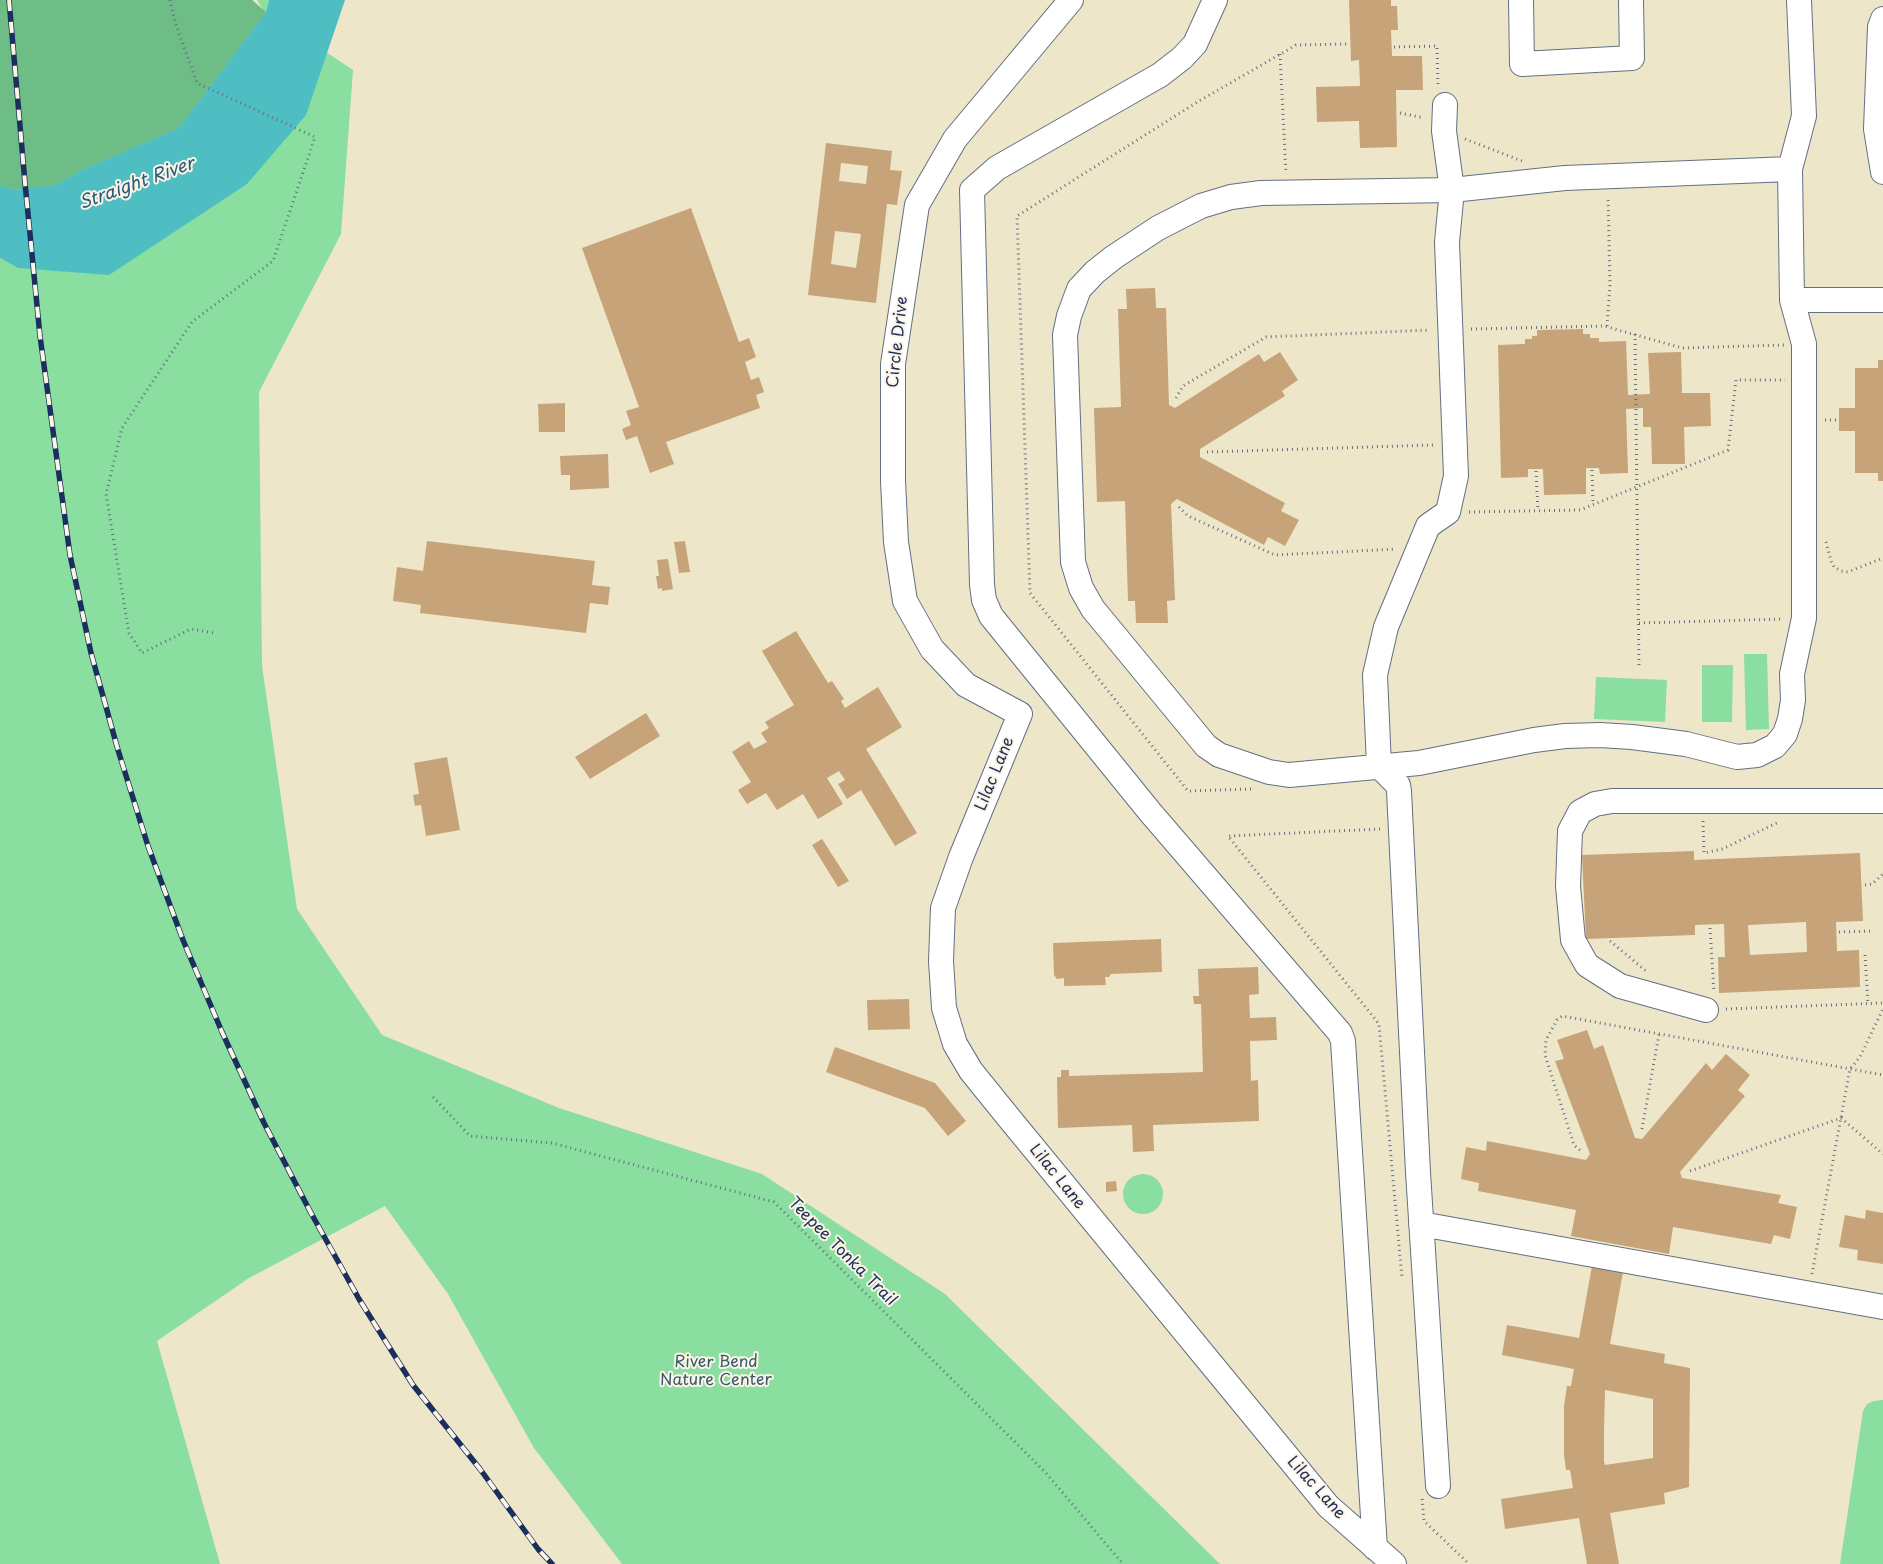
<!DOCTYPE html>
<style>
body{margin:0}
canvas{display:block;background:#ede6c8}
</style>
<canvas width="1883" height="1564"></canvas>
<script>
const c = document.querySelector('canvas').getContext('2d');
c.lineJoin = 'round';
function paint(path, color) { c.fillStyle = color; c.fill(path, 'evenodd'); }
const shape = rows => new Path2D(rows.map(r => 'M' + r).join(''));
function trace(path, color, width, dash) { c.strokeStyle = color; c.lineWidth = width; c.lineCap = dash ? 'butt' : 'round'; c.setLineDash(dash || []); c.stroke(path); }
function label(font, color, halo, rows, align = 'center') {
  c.font = font + ' "Playpen Sans",sans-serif'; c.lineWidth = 4; c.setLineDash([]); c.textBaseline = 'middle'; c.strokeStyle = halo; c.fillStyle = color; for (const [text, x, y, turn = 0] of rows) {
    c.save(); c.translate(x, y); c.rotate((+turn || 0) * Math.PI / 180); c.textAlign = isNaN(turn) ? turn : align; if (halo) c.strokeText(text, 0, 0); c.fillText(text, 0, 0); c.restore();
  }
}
paint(shape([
 [0,0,252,0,263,10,257,0,269,0,266,12,353,70,341,234,259,392,262,666,297,909,382,1035,559,1108,762,1174,945,1294,1220,1564,622,1564,534,1448,448,1294,385,1206,249,1278,157,1341,220,1564,0,1564,0,258,17,267,0,188],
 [1744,654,1767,654,1769,729,1746,730],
 [1702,665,1733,665,1732,722,1702,722],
 [1596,677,1667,680,1665,722,1594,719],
 '1123 1194a20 20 0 1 1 40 0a20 20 0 1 1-40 0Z',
 [1883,1400,1883,1564,1840,1564,1863,1411,1867,1404,1874,1401]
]), '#89dea0');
paint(shape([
 [0,0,252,0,266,12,179,128,84,169,55,185,15,190,0,186]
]), '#6ebd86');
paint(shape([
 [269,0,345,0,306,115,247,184,109,275,18,268,0,258,0,186,15,190,55,185,84,169,179,128,266,12]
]), '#4fbec3');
paint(shape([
 [1349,0,1391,0,1391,6,1397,6,1398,30,1391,30,1392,56,1422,56,1423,90,1396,90,1397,147,1360,148,1359,121,1317,122,1316,87,1360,86,1359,60,1351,61],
 [826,143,892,151,890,170,902,171,897,205,887,204,876,303,808,295],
 [841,163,868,166,866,184,839,181],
 [835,231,861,234,856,268,831,264],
 [691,208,739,342,749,338,756,357,745,362,751,380,759,377,764,392,756,395,760,408,666,442,674,464,650,473,637,436,626,440,622,429,631,425,626,411,639,407,582,248],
 [1155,288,1156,308,1166,308,1169,405,1175,408,1259,354,1264,362,1280,352,1298,380,1282,391,1285,396,1200,449,1200,457,1285,503,1281,511,1299,520,1285,546,1268,537,1264,545,1177,499,1171,504,1175,600,1167,601,1168,623,1136,623,1135,601,1128,601,1125,501,1097,502,1094,408,1121,407,1118,309,1127,309,1126,289],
 [1583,329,1583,334,1590,334,1590,338,1599,338,1599,342,1626,341,1628,395,1650,394,1648,353,1681,352,1682,393,1710,393,1711,426,1684,427,1685,464,1652,464,1651,427,1643,427,1643,408,1626,409,1628,473,1600,474,1599,468,1586,468,1586,494,1544,495,1543,469,1528,469,1528,477,1501,478,1498,345,1525,344,1525,339,1532,339,1532,336,1537,336,1537,330],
 [1878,360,1883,360,1883,481,1878,481,1878,473,1855,473,1855,431,1839,431,1839,408,1855,408,1855,368,1878,368],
 [565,403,565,432,539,432,538,404],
 [608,454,609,488,570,490,570,475,561,475,560,456],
 [427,541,595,561,592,585,610,587,608,605,590,603,586,633,420,613,421,605,393,601,397,567,423,571],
 [685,541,690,572,679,573,674,542],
 [668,559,673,589,662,591,662,588,658,589,656,576,659,576,657,560],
 [796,631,828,683,832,681,844,699,841,701,845,708,878,687,902,727,866,749,917,833,895,846,861,790,847,799,838,784,845,780,839,771,827,778,843,804,818,819,803,794,777,810,766,793,747,804,738,790,751,782,732,752,749,741,754,749,767,742,761,733,769,728,765,722,794,705,762,651],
 [646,713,660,736,590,779,575,757],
 [447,757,460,830,426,836,421,805,415,806,413,795,419,794,414,763],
 [822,839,849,881,838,887,812,845],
 [1694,851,1694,860,1860,853,1863,921,1836,922,1837,951,1859,950,1860,987,1719,993,1718,957,1725,957,1724,924,1695,925,1695,935,1586,939,1582,855],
 [1806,922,1807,952,1750,955,1748,925],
 [1161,939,1162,972,1111,974,1109,977,1105,977,1106,985,1064,986,1064,978,1057,979,1054,975,1053,943],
 [1258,967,1259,994,1249,995,1250,1018,1276,1017,1277,1040,1250,1041,1251,1081,1258,1080,1259,1121,1153,1125,1154,1151,1133,1152,1132,1125,1058,1128,1057,1077,1061,1077,1061,1070,1069,1070,1069,1076,1203,1072,1201,1004,1194,1004,1193,996,1199,996,1198,969],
 [909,999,910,1029,868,1030,867,1000],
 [1587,1030,1594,1049,1603,1045,1635,1138,1642,1139,1706,1063,1712,1070,1726,1054,1750,1075,1738,1090,1745,1096,1680,1172,1682,1178,1781,1195,1778,1203,1797,1207,1790,1239,1774,1235,1771,1244,1673,1227,1669,1254,1571,1236,1576,1210,1478,1191,1479,1183,1461,1179,1466,1147,1486,1151,1487,1141,1586,1160,1590,1154,1555,1061,1564,1059,1557,1040],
 [835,1047,935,1083,966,1121,948,1136,925,1108,826,1072],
 [1116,1181,1117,1191,1106,1192,1106,1182],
 [1866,1210,1883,1213,1883,1264,1857,1260,1858,1250,1839,1247,1845,1215,1865,1219],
 [1592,1266,1623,1272,1610,1344,1665,1354,1664,1363,1690,1368,1689,1487,1664,1493,1665,1504,1610,1513,1619,1564,1587,1564,1579,1518,1505,1529,1501,1499,1573,1488,1570,1470,1566,1470,1564,1455,1564,1406,1567,1386,1571,1386,1574,1369,1502,1355,1507,1325,1579,1338],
 [1605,1390,1653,1399,1653,1458,1605,1465,1604,1461,1604,1430]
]), '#c7a379');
const minor = shape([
 [1071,0,955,139,917,205,893,364,893,481,896,542,905,601,932,649,966,685,1020,714,961,857,943,908,941,961,944,1008,955,1044,971,1071,1009,1118,1328,1506,1394,1564],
 [1215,0,1195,44,1182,58,1160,75,997,168,972,190,982,585,984,600,991,616,1150,812,1340,1033,1343,1041,1375,1548],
 [1521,0,1522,64,1632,58,1631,0],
 [1883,19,1880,27,1876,129,1883,172],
 [1790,169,1565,178,1452,190,1261,193,1231,197,1201,206,1158,228,1114,257,1095,272,1079,289,1069,316,1065,335,1073,562,1081,588,1093,609,1206,746,1219,755,1269,772,1289,775,1419,763,1534,740,1565,736,1600,735,1632,737,1686,744,1737,757,1757,755,1775,746,1785,734,1790,719,1793,700,1792,674,1804,618,1804,344,1792,300,1790,169,1804,116,1799,0],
 [1792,300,1883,300],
 [1706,1010,1620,986,1587,965,1573,940,1568,886,1570,831,1580,812,1595,804,1612,801,1883,801],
 [1421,1224,1883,1307],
 [1438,1486,1418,1172,1399,791,1398,785,1379,766,1375,675,1386,627,1428,526,1448,512,1456,476,1447,242,1452,190,1444,131,1445,105]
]);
trace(minor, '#646f83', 26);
trace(shape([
 [170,0,175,22,197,83,315,137,273,261,192,322,122,428,106,494,129,633,142,653,191,629,214,633],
 [1394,47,1437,46,1438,86],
 [1280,54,1286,174],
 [1400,113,1424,118],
 [1465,139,1522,161],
 [1607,326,1610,285,1608,197],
 [1471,329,1604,326,1682,348,1784,345],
 [1635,334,1639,666],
 [1176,398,1183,386,1266,337,1430,330],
 [1825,420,1837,420],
 [1207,452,1434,445],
 [1592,470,1593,505],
 [1536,471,1538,511],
 [1179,507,1188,516,1275,555,1396,549],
 [1469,512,1580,510,1728,450,1736,380,1785,380],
 [1826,542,1831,561,1834,567,1841,571,1848,572,1883,558],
 [1639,623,1784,619],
 [1251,789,1188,791,1030,593,1017,216,1199,101,1296,45,1347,44],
 [1703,821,1704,853,1722,849,1779,822],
 [1380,829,1228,836,1379,1024,1402,1278],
 [1865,885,1872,884,1883,874],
 [1710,928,1714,992],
 [1839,932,1873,931],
 [1610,941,1646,971],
 [1865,955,1868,1004],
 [1726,1009,1883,1003],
 [433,1097,470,1136,552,1143,774,1202,1046,1473,1123,1564],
 [1642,1129,1659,1034],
 [1580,1150,1574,1145,1545,1055,1546,1040,1557,1020,1562,1016,1883,1075],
 [1690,1171,1841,1118,1883,1154],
 [1812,1274,1850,1069,1860,1057,1883,1009],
 [1422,1499,1424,1521,1469,1564]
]), '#646f83', 3, [1, 4]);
trace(minor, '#fff', 24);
const rail = shape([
 [9,0,25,183,40,336,70,555,91,653,118,750,148,846,183,940,222,1032,264,1123,311,1213,359,1299,413,1385,480,1469,538,1549,552,1564]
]);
trace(rail, '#1b2f5e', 5.5);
trace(rail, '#fcf5e5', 4, [11]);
label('16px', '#1b2f5e', '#fcf5e5', [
 ["Circle Drive",898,342,-84],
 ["Lilac Lane",995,774,-68],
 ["Lilac Lane",1057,1177,51],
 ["Teepee Tonka Trail",842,1252,45],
 ["Lilac Lane",1316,1488,48]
]);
label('16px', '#365b6e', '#fcf5e5', [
 ["River Bend",716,1363],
 ["Nature Center",716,1381]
]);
label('italic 18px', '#2b5a7c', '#fcf5e5', [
 ["Straight River",137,184,-20]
]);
</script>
